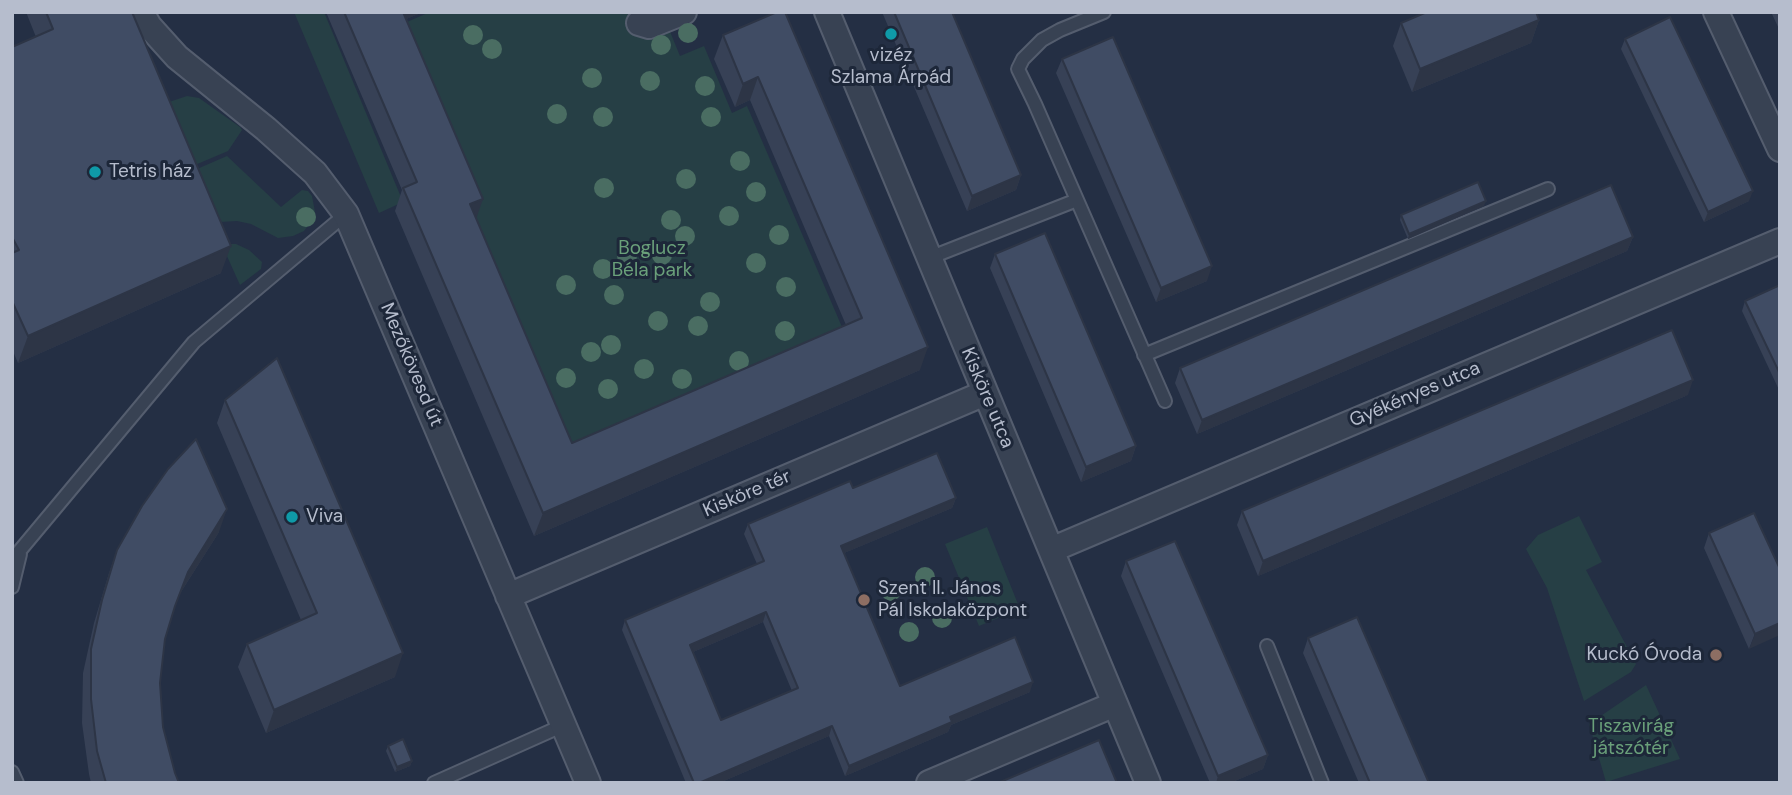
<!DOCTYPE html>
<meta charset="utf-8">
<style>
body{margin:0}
#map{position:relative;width:1792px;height:795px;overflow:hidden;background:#242f44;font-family:"DM Sans",sans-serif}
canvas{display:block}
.frame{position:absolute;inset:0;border:14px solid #b6bdcd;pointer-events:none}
</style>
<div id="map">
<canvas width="1792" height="795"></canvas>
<div class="frame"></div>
</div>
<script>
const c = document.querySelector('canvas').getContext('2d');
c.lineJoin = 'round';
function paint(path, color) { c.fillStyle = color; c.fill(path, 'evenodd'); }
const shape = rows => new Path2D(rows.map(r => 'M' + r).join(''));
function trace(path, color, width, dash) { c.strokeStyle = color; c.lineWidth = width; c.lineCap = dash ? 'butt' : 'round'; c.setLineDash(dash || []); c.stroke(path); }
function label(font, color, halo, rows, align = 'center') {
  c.font = font + ' "DM Sans",sans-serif'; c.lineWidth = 6; c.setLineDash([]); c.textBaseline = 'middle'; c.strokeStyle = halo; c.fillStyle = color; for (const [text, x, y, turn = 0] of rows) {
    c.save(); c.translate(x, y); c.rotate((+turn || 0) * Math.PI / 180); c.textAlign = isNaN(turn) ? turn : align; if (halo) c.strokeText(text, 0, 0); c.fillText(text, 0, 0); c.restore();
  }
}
paint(shape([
 [294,12,324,12,403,202,379,213],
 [430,12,662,12,680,56,704,46,732,113,747,106,848,341,577,458,393,28],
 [187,96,199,98,240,127,242,130,228,151,195,165,169,102],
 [227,156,281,207,302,190,308,191,312,196,315,212,311,222,304,231,293,236,278,238,251,224,237,221,220,222,197,169],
 [230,244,236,244,249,250,262,262,261,269,240,285,222,245],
 [1579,516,1602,562,1586,570,1636,664,1631,672,1584,701,1547,588,1526,549,1538,535],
 [987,527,1020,609,979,626,945,544],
 [1646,685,1680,759,1606,782,1589,724]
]), '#263f45');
const lane = shape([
 [1104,12,1060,30,1042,40,1023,59,1018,69,1035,104,1165,401],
 [929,258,1077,200],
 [1144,355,1548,189],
 [12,560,194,342,346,214],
 [12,587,20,554],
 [1267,646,1322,783],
 [12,772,17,783],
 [434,783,564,725]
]);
const street = shape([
 [141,12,149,26,177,57,266,129,315,173,346,214,588,783],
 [827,12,1148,783],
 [1716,12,1780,149],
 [639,23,649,26,684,12],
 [1051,550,1780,241],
 [508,596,985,393],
 [929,783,1115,704]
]);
trace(lane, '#545d6e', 16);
trace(street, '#545d6e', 28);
trace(lane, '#384253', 12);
trace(street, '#384253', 24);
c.fillStyle = '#4a6d62';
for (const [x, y] of [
 [688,33],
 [473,35],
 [661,45],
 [492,49],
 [592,78],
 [650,81],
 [705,86],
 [557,114],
 [603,117],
 [711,117],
 [740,161],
 [686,179],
 [604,188],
 [756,192],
 [729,216],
 [306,217],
 [671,220],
 [779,235],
 [685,236],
 [662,255],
 [627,256],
 [756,263],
 [603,269],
 [566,285],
 [786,287],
 [614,295],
 [710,302],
 [658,321],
 [698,326],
 [785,331],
 [611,345],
 [591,352],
 [739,361],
 [644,369],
 [566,378],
 [682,379],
 [608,389],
 [925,577],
 [891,591],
 [942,618],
 [909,632]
]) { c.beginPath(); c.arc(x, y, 10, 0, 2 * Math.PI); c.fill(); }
paint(shape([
 [26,12,132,12,221,273,18,363,12,349,12,47,36,37],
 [326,12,423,12,406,19,476,218,572,443,846,325,750,100,735,107,714,59,723,35,777,12,920,370,534,536,395,211,402,190],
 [882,12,952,12,1021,175,1016,190,967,211],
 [1771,12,1780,12,1780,31],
 [1539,20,1531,43,1412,92,1393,46,1401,23],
 [1625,39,1749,201,1704,222,1621,49],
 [1062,59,1207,281,1156,302,1056,73],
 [1484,206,1408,239,1400,220,1401,215],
 [1633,237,1627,251,1197,434,1175,383,1180,368],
 [995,254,1136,446,1131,461,1081,482,990,268],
 [1780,285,1780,392,1742,311,1745,301],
 [1688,395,1258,576,1237,525,1242,511],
 [225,400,395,677,266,733,238,667,247,644,301,620,217,423],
 [853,488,956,498,952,508,844,553,900,686,1030,692,951,725,948,732,845,776,829,736,719,783,686,783,622,630,625,620,757,564,744,534,748,524],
 [763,622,792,691,721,720,693,652],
 [219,532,179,595,173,610,165,639,160,683,163,727,175,773,179,783,91,783,89,774,82,723,83,673,94,623,109,573,117,550],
 [1709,533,1780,569,1749,649,1704,548],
 [1126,561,1268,755,1263,769,1230,783,1210,783,1121,576],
 [1308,638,1429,783,1359,783,1303,653],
 [388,746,412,761,410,766,395,772,386,751]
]), '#374156');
paint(shape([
 [395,12,423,12,390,26],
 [1539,20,1531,43,1412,92,1420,69],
 [758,77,750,100,735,107,743,84],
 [1021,175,1016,190,967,211,972,196],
 [1753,191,1749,201,1704,222,1708,212],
 [483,199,475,222,470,204],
 [1486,201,1484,206,1408,239,1409,234],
 [1633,237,1627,251,1197,434,1202,420],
 [231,246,221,273,18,363,28,336],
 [1212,266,1207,281,1156,302,1161,288],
 [928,347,920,370,534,536,543,513],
 [1693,380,1688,395,1258,576,1263,561],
 [1136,446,1131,461,1081,482,1086,467],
 [956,498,952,508,837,556,841,546],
 [227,509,219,532,179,595,188,572],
 [766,612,763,622,686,655,690,645],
 [1780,623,1780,635,1749,649,1755,634],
 [403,653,395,677,266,733,274,710],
 [1033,682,1030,692,951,725,948,732,845,776,849,766,950,717],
 [832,726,829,736,719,783,699,783],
 [1268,755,1263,769,1230,783,1216,783,1218,776],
 [412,761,410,766,395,772,397,767]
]), '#2d3546');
const building = shape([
 [46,12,132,12,231,246,28,336,12,301,12,253,19,250,12,237,12,47,53,29,46,12],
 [344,12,403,12,483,199,470,204,572,443,862,318,758,77,743,84,723,35,777,12,785,12,928,347,543,513,403,188,417,182,344,12],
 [894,12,952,12,1021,175,972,196,894,12],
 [1427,12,1536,12,1539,20,1420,69,1401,23,1427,12],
 [1670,17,1753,191,1708,212,1625,39,1670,17],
 [1113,37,1212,266,1161,288,1062,59,1113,37],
 [1478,182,1486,201,1409,234,1401,215,1478,182],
 [1611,185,1633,237,1202,420,1180,368,1611,185],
 [1045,233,1136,446,1086,467,995,254,1045,233],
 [1780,285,1780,374,1745,301,1780,285],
 [1672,330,1693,380,1263,561,1242,511,1672,330],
 [277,358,403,653,274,710,247,644,317,613,225,400,277,358],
 [196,439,227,509,188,572,175,606,165,639,160,683,163,727,175,773,179,783,106,783,97,751,91,699,91,649,102,600,117,550,142,506,168,469,196,439],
 [937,453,956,498,841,546,900,686,1015,637,1033,682,950,717,952,722,849,766,832,726,699,783,694,783,625,620,764,561,748,524,850,481,853,488,937,453],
 [766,612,798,688,721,720,690,645,766,612],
 [1754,513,1780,569,1780,623,1755,634,1709,533,1754,513],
 [1175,541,1268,755,1218,776,1126,561,1175,541],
 [1357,617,1429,783,1370,783,1308,638,1357,617],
 [403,739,412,761,397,767,388,746,403,739],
 [1099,740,1117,783,998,783,1099,740]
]);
paint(building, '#404c64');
trace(building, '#2d3546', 2);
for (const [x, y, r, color] of [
 [891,34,7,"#0f9aa8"],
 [95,172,7,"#0f9aa8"],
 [292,517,7,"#0f9aa8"],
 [864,600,7,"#8d6e63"],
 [1716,655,7,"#8d6e63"]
]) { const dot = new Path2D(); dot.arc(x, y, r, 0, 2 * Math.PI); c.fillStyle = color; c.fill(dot); trace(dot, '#1d2739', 2.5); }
label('19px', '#b6bdcd', '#1d2739', [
 ["vizéz",891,56,"center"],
 ["Szlama Árpád",891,78,"center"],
 ["Tetris ház",109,172],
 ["Viva",306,517],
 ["Szent II. János",878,589],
 ["Pál Iskolaközpont",878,611],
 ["Kuckó Óvoda",1702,655,"right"]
], 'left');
label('19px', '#6aa07a', '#1d2739', [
 ["Boglucz",652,249],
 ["Béla park",652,271],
 ["Tiszavirág",1631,727],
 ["játszótér",1631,749]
]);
label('19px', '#b6bdcd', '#1d2739', [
 ["Mezőkövesd út",411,365,67],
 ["Gyékényes utca",1415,395,-23],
 ["Kisköre utca",987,398,67],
 ["Kisköre tér",747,494,-23]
]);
</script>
